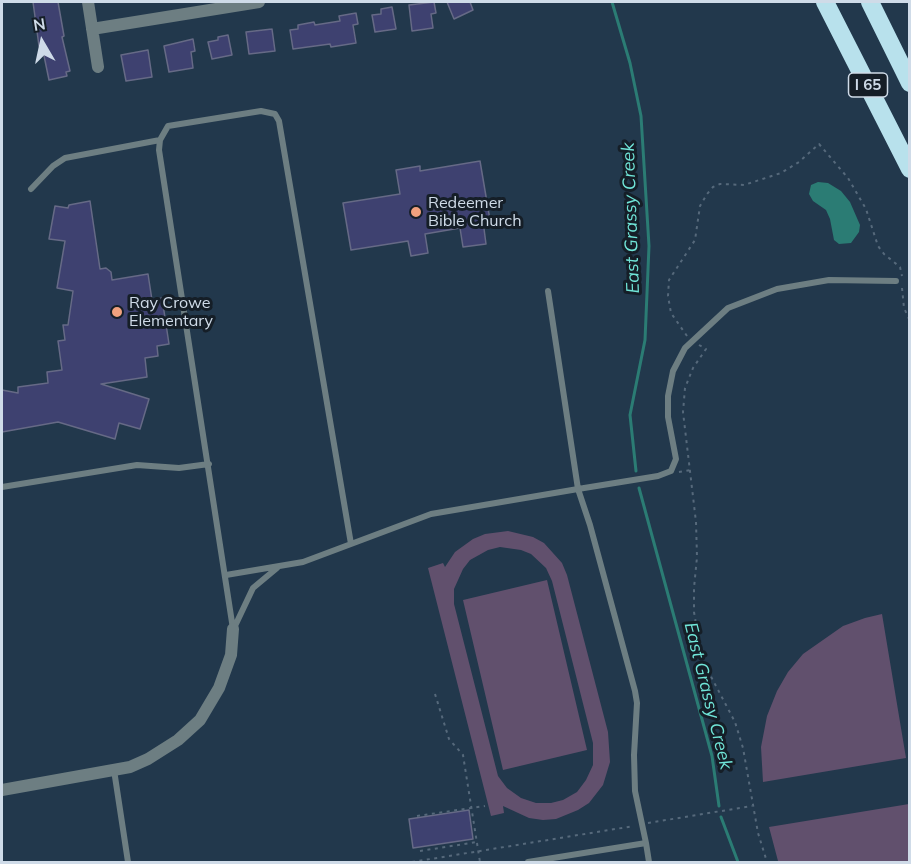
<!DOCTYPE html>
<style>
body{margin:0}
#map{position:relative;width:911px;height:864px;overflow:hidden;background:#22384c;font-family:Mulish,sans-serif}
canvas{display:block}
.frame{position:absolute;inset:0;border:3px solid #cfdbe8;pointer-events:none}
.north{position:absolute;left:12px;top:12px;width:60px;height:60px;-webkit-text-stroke:4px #151e27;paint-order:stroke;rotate:351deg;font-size:16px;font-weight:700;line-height:24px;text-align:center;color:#cfdbe8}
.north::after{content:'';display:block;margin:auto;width:21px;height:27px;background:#cfdbe8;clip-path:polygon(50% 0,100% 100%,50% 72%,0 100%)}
</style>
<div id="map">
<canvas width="911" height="864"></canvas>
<div class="frame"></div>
<div class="north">N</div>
</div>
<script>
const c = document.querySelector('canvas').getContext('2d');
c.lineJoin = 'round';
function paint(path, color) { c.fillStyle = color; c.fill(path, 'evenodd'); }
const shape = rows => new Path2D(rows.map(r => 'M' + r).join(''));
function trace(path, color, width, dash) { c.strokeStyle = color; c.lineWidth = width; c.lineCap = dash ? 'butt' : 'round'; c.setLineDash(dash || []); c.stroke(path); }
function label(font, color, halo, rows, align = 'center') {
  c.font = font + ' Mulish,sans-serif'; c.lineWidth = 6; c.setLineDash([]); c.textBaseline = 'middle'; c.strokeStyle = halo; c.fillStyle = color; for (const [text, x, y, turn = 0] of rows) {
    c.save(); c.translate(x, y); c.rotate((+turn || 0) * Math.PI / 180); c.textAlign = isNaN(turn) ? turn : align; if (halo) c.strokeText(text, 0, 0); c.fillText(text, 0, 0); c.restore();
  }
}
paint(shape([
 [508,531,533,537,544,543,562,563,567,575,608,732,610,762,603,785,589,803,578,810,556,819,543,820,529,818,503,806,504,813,491,816,428,568,443,563,445,567,455,552,473,539,485,534],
 [500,547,521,550,531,554,546,568,552,581,593,743,593,765,586,780,577,792,563,800,551,803,536,803,521,798,507,788,498,776,454,604,454,589,463,569,470,560,488,550],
 [547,580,587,750,503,770,463,600],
 [882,614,906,758,763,782,761,747,767,716,777,691,788,672,803,654,843,626,865,618],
 [909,804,909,862,779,862,778,861,769,827]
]), '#61506d');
paint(shape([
 [818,182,828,183,841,191,850,202,860,225,859,232,851,243,839,244,834,240,830,219,826,210,813,201,809,194,811,185]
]), '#2b7c74');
trace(shape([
 [612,2,630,63,641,116,649,246,645,340,630,415,636,471],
 [639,488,712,756,719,806],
 [721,817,738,862]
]), '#2b7c74', 3);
const building = shape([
 [33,2,58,2,64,36,62,37,70,71,66,72,67,76,49,80,42,46,39,46,33,2],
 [434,2,436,13,431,14,433,28,412,31,409,5,434,2],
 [447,2,470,2,473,10,454,19,447,2],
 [392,7,396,29,375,32,372,15,381,14,381,9,392,7],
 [356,13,358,24,353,25,356,43,331,47,330,44,293,49,290,30,298,29,298,25,314,22,315,25,340,21,339,16,356,13],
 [272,29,275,51,249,54,246,32,272,29],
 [228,35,232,55,212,59,208,42,218,40,218,37,228,35],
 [193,39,195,51,191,52,193,68,169,72,164,46,193,39],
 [148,50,152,77,126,81,121,55,148,50],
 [480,161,490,220,483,221,486,244,463,247,460,228,425,234,428,253,411,256,408,241,351,250,343,203,400,194,396,170,420,166,420,171,480,161],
 [90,201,100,269,106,268,111,272,112,280,148,274,152,300,162,298,169,344,157,346,158,356,145,358,147,377,101,384,149,399,140,429,119,423,115,439,58,422,2,432,2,390,18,393,18,387,48,383,47,372,62,370,58,341,65,340,63,325,68,325,73,291,57,288,65,241,49,239,55,206,68,208,69,205,90,201],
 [469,810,473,839,413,848,409,819,469,810]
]);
paint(building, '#3e4170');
trace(building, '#666a86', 1.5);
trace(shape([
 [902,288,904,308,910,321],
 [687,336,671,313,668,296,669,280,695,240,700,206,707,194,713,187,720,184,744,185,781,173,799,162,819,144,848,178,866,209,878,246,884,254,900,267,902,276],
 [699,345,706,349,693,368,685,388,683,412,696,522,697,557,694,588,694,612,700,648,707,669,735,722,743,748,758,833,767,862],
 [679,472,691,470],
 [435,694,449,739,463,755,480,862],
 [417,816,485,806],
 [648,823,752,806],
 [420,851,477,842],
 [412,862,634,826]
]), '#56697b', 2, [3, 4.5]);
trace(shape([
 [31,189,53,166,65,158,160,140],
 [548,291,578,489,658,476,671,471,676,459,668,417,668,396,673,371,685,348,728,308,777,289,829,280,896,281],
 [2,487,137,465,179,468,209,464],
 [226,575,303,562,431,514,578,489,590,525,635,691,637,703,634,755,635,791,646,843],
 [235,626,253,588,277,568],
 [233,629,159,150,160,140,168,126,261,111,275,114,279,121,351,544],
 [114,770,128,862],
 [528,862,646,843,649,862]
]), '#6d7e82', 6);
trace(shape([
 [88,2,98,67],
 [92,29,259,2],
 [2,790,130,767,148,759,178,740,200,720,219,688,231,655,233,629]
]), '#6d7e82', 12);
trace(shape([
 [825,2,910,169],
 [870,2,910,83]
]), '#b8e1ec', 18);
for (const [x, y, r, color] of [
 [416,212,6,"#f1a17e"],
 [117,312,6,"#f1a17e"]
]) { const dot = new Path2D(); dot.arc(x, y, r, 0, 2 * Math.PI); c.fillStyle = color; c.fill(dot); trace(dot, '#151e27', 2); }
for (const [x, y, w] of [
 [868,85,39]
]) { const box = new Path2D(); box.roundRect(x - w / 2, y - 12, w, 24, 4.5); c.fillStyle = '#151e27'; c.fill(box); trace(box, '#cfdbe8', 1.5); }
label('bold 15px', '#cfdbe8', null, [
 ["I 65",868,85]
]);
label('16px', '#cfdbe8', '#151e27', [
 ["Redeemer",428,203],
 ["Bible Church",428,221],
 ["Ray Crowe",129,303],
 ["Elementary",129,321]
], 'left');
label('italic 18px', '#70e5d8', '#151e27', [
 ["East Grassy Creek",631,218,-92],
 ["East Grassy Creek",708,696,76]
]);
</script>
